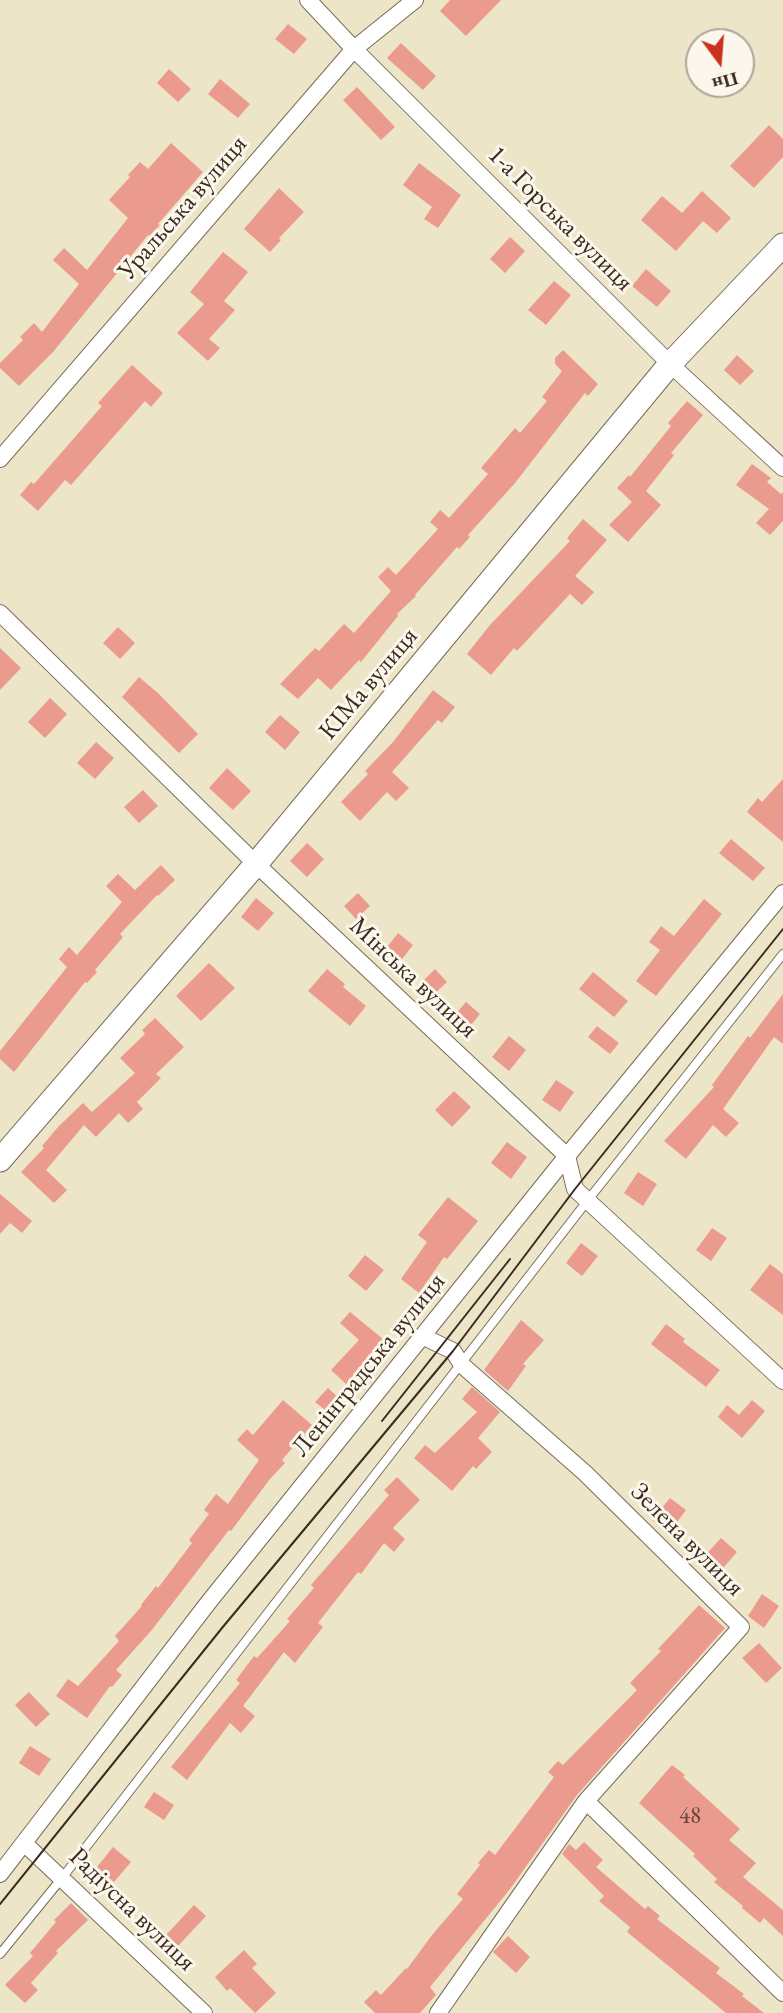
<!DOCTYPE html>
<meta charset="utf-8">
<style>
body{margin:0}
#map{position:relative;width:783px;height:2013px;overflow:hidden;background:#ece5c7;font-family:"EB Garamond",serif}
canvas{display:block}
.north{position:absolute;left:685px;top:28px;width:70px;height:70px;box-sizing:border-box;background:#fbf7ec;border:2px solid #aea59a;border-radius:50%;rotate:164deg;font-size:19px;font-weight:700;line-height:28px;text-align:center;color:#3b2a1e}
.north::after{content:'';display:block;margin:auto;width:24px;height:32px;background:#c8321e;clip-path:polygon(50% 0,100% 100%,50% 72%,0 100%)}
</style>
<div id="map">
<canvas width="783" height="2013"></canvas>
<div class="north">Пн</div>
</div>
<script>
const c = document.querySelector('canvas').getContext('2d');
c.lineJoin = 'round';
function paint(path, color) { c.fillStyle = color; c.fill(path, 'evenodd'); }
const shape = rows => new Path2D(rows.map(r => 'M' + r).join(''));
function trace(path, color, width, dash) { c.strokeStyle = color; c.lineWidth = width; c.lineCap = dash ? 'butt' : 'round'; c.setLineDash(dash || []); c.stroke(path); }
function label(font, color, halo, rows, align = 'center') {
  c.font = font + ' "EB Garamond",serif'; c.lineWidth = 6; c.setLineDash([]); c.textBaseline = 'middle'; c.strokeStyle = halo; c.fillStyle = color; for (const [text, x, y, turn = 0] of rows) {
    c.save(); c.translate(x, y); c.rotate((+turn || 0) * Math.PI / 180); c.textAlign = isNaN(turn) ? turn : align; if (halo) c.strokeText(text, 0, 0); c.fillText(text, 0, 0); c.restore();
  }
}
paint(shape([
 [450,0,501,0,466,36,440,11],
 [288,24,307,39,294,54,275,39],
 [401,43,436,76,423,90,387,58],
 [169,69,191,89,178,102,157,83],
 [220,79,250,104,238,118,208,94],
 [357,87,395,127,381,140,343,100],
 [769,125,783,139,783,157,754,188,730,166],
 [171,143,203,172,158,224,160,225,149,236,148,235,53,352,19,386,0,368,0,363,23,340,20,337,34,323,42,332,79,284,53,260,64,248,87,270,128,218,109,200,130,177,128,175,140,162,148,169],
 [419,163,461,195,438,228,424,219,432,207,403,185],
 [279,188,304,212,279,238,281,240,270,252,244,229],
 [702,191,731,218,717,233,703,221,676,251,641,220,662,196,682,213],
 [510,237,525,251,505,273,490,259],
 [223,252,248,272,224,301,235,310,209,339,220,348,208,361,177,333,204,304,190,292],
 [646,269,671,291,657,307,632,286],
 [554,281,571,295,546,325,528,310],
 [563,350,598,384,588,396,585,393,515,483,468,535,470,537,459,549,457,547,415,595,416,596,397,614,398,616,361,662,359,660,331,690,318,678,298,699,280,684,315,648,319,651,344,624,354,633,391,591,378,577,388,567,396,575,438,529,430,522,440,510,449,518,488,474,481,468,515,428,520,433,547,401,542,397,562,371,555,364,555,358],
 [737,355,754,371,740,385,724,370],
 [132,365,163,393,151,407,145,401,71,485,65,480,38,511,20,495,31,482,34,484,102,406,98,403],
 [687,401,703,415,671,453,674,455,646,491,661,505,628,542,609,525,632,502,617,488,629,475,630,477,671,426,668,423],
 [752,464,771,478,767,482,781,494,783,492,783,521,770,535,756,523,769,509,736,485],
 [583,519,607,540,575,576,594,592,582,605,570,594,517,651,514,648,491,675,467,654,490,625,570,541,567,538],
 [118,627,135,643,120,659,103,643],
 [0,648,21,668,0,690],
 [139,677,159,694,198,734,179,753,122,697],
 [433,690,455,707,442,723,438,720,392,772,409,788,396,801,387,792,360,821,341,802,368,774,365,771,393,742],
 [50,698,67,714,45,738,28,722],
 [280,715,300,732,285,750,265,732],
 [96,742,114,758,95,779,77,763],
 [227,768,251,791,233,810,209,788],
 [783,779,783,842,747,812,758,798,762,802],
 [143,790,158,806,139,823,124,807],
 [731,839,765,868,753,881,719,853],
 [307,843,324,859,307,877,290,861],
 [161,865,175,880,158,896,157,895,120,934,123,937,95,970,97,972,87,983,85,982,14,1072,0,1059,0,1051,67,967,59,959,69,947,77,955,122,902,106,886,118,874,135,890],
 [358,893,370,906,356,919,344,906],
 [256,898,274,913,258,931,241,917],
 [704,899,722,914,656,996,636,981,660,950,649,942,661,926,674,936],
 [398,933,413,945,399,963,384,951],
 [209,963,235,988,201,1021,176,996],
 [327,969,345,984,343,987,366,1006,350,1026,308,991],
 [435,969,447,982,431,997,419,985],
 [593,972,628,1001,614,1017,579,989],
 [783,994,783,1044,774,1037,723,1109,739,1123,726,1137,713,1125,686,1159,664,1141,714,1087,712,1085,748,1036,750,1038],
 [466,1002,480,1014,466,1031,452,1018],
 [155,1018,184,1047,156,1074,161,1078,137,1102,143,1109,128,1123,119,1113,96,1137,84,1125,46,1170,67,1190,54,1203,21,1172,44,1148,42,1146,58,1127,83,1103,92,1112,135,1073,120,1058,145,1034,142,1030],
 [597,1026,619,1043,610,1054,588,1037],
 [509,1036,526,1050,509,1071,492,1057],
 [556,1080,574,1092,560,1112,542,1100],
 [454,1091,471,1107,452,1127,435,1110],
 [507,1142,527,1157,511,1179,491,1163],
 [638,1172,657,1184,643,1206,624,1193],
 [0,1194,32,1221,22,1233,10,1223,0,1234],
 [448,1197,478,1221,447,1259,444,1257,419,1293,401,1279,427,1242,418,1235],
 [712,1228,727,1238,711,1261,696,1250],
 [581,1243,598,1256,582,1276,566,1263],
 [365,1255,384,1270,366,1291,348,1276],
 [770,1264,783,1274,783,1315,750,1290],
 [350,1312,383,1339,346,1384,331,1370,359,1340,340,1323],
 [521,1320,544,1340,523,1364,526,1366,508,1391,484,1370],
 [666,1324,685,1339,683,1342,720,1370,706,1387,651,1344],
 [472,1387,500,1412,478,1438,492,1452,476,1469,473,1466,452,1491,414,1458,425,1445,435,1453,477,1412,462,1399],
 [328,1388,340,1399,328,1412,315,1402],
 [283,1400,312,1425,282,1460,285,1463,270,1479,231,1531,229,1530,151,1631,116,1670,122,1675,112,1687,110,1686,87,1718,56,1696,68,1679,78,1686,119,1641,115,1636,142,1606,141,1605,156,1586,158,1588,192,1543,189,1540,209,1514,204,1510,216,1494,228,1504,259,1460,237,1440,247,1429,253,1435],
 [752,1400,765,1411,742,1438,718,1417,727,1405,739,1415],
 [397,1477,420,1500,393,1528,405,1539,394,1552,384,1543,361,1574,358,1572,318,1623,323,1627,295,1663,284,1652,243,1706,255,1716,241,1733,230,1723,187,1780,171,1767,240,1683,236,1680,254,1656,257,1658,290,1621,287,1619,314,1588,311,1585,389,1495,384,1490],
 [670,1498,686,1510,669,1533,652,1520],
 [721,1538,737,1552,717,1575,701,1560],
 [762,1594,779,1606,764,1628,748,1616],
 [699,1605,725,1628,577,1795,510,1889,430,1987,436,1995,420,2013,375,2013,364,2002,376,1990,381,1995,406,1968,407,1969,432,1935,463,1899,457,1894,480,1865,478,1863,489,1850,495,1855,554,1777,548,1772,558,1761,563,1765,637,1690,630,1683,661,1651,658,1649],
 [759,1643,782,1668,766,1683,742,1658],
 [29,1692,50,1714,36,1727,15,1705],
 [30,1746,51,1759,39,1776,19,1763],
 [672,1765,685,1775,683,1777,740,1829,729,1840,756,1863,743,1877,783,1910,783,1936,764,1918,760,1923,742,1908,743,1906,714,1882,717,1879,693,1856,695,1854,639,1803],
 [154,1792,174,1805,164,1820,144,1807],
 [584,1842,603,1860,596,1867,645,1909,648,1906,660,1916,657,1919,720,1968,716,1973,744,1994,742,1996,764,2013,726,2013,627,1932,630,1927,599,1901,604,1896,562,1854,569,1844,576,1850],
 [113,1847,131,1862,114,1882,97,1867],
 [71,1903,88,1920,56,1951,58,1953,31,1983,38,1990,25,2003,5,1985,33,1956,30,1953,56,1922,54,1920],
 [194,1905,206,1916,178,1946,166,1935],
 [508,1936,530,1957,516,1973,493,1952],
 [244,1950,257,1964,252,1968,276,1993,255,2013,230,1988,227,1991,215,1977]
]), '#eb9b8d');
const lane = shape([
 [0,1954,62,1878,588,1200,783,954]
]);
const street = shape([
 [308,0,354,49,670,364,783,468],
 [0,459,354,49,415,0],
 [0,613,256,864,567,1156,575,1189,783,1381],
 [424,1337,453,1351,462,1365,585,1473,741,1627,586,1801,783,1993],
 [24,1843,204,2013],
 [0,1874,208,1603,567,1156,783,893],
 [438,2013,586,1801]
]);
const secondary = shape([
 [0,1160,256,864,670,364,783,245]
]);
trace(lane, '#796b59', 10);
trace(street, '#796b59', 18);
trace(secondary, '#796b59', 25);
trace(lane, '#fff', 8);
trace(street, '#fff', 16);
trace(secondary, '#fff', 23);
trace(shape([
 [382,1421,510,1259],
 [0,1904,222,1628,453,1351,575,1189,783,929]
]), '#3b2a1e', 2);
label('23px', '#67463a', null, [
 ["48",690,1817]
]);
label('26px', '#3b2a1e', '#fbf7ec', [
 ["Уральська вулиця",183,208,-49],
 ["1-а Горська вулиця",560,219,45],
 ["КІМа вулиця",369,684,-50],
 ["Мінська вулиця",413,978,43],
 ["Ленінградська вулиця",369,1365,-51],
 ["Зелена вулиця",687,1540,45],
 ["Радіусна вулиця",132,1910,44]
]);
</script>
